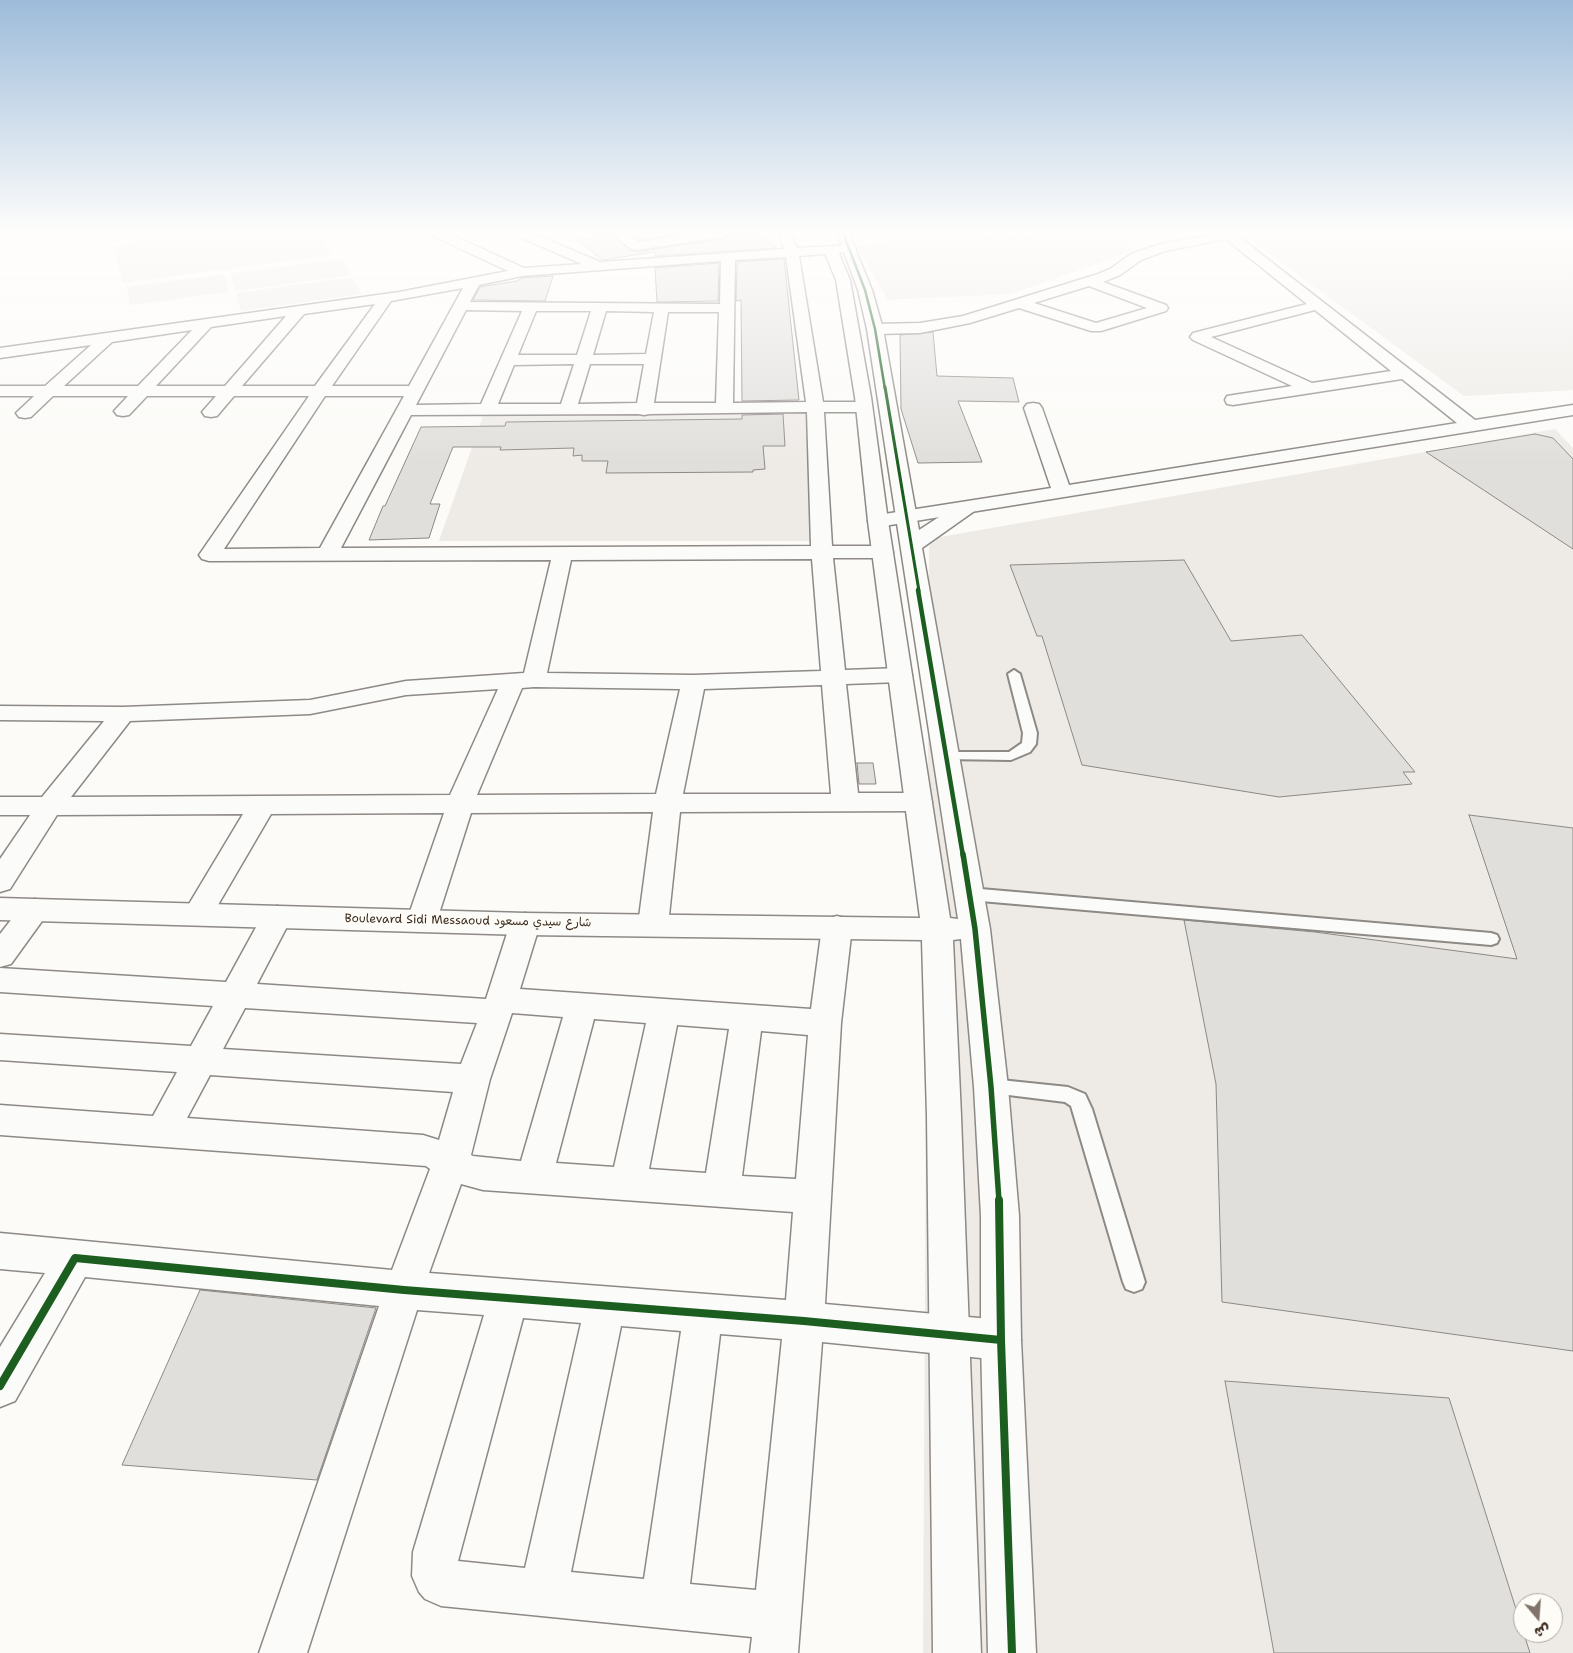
<!DOCTYPE html>
<meta charset="utf-8">
<style>
body{margin:0}
#map{position:relative;width:1573px;height:1653px;overflow:hidden;background:#fcfbf8;font-family:"Shantell Sans","Playpen Sans Arabic",sans-serif}
canvas{display:block}
.north{position:absolute;left:1513px;top:1593px;width:50px;height:50px;box-sizing:border-box;background:#fdfcf7;border:1px solid #afa8a0;border-radius:50%;rotate:162deg;font-size:14px;font-weight:700;line-height:20px;text-align:center;color:#3b2a1e}
.north::after{content:'';display:block;margin:auto;width:18px;height:22px;background:#7f736a;clip-path:polygon(50% 0,100% 100%,50% 72%,0 100%)}
</style>
<div id="map">
<canvas width="1573" height="1653"></canvas>
<div class="north">ش</div>
</div>
<script>
const c = document.querySelector('canvas').getContext('2d');
c.lineJoin = 'round';
function paint(path, color) { c.fillStyle = color; c.fill(path, 'evenodd'); }
const shape = rows => new Path2D(rows.map(r => 'M' + r).join(''));
function trace(path, color, width, dash) { c.strokeStyle = color; c.lineWidth = width; c.lineCap = dash ? 'butt' : 'round'; c.setLineDash(dash || []); c.stroke(path); }
function label(font, color, halo, rows, align = 'center') {
  c.font = font + ' "Shantell Sans","Playpen Sans Arabic",sans-serif'; c.lineWidth = 5; c.setLineDash([]); c.textBaseline = 'middle'; c.strokeStyle = halo; c.fillStyle = color; for (const [text, x, y, turn = 0] of rows) {
    c.save(); c.translate(x, y); c.rotate((+turn || 0) * Math.PI / 180); c.textAlign = isNaN(turn) ? turn : align; if (halo) c.strokeText(text, 0, 0); c.fillText(text, 0, 0); c.restore();
  }
}
paint(shape([
 [1065,233,1116,233,1139,249,1011,294,888,300,856,245],
 [1241,233,1573,233,1573,390,1464,396],
 [809,410,818,541,439,541,484,413],
 [1555,429,1573,448,1573,1653,923,1653,929,539],
 [1523,1603,1553,1603,1553,1633,1523,1633]
]), '#eeebe7');
paint(shape([
 [213,233,318,233,332,255,122,283,114,246],
 [342,259,351,275,235,291,230,273],
 [224,274,229,292,130,305,127,287],
 [352,277,362,294,241,311,236,293]
]), '#edebe6');
const building = shape([
 [589,233,609,233,630,250,636,252,723,239,731,233,755,233,777,248,655,256,655,252,602,260,578,240,595,238,589,233],
 [629,233,684,233,638,240,629,233],
 [784,259,799,400,742,401,741,300,736,301,737,262,784,259],
 [719,263,718,301,657,302,655,268,719,263],
 [553,276,545,301,473,300,480,287,517,281,522,278,553,276],
 [933,332,937,376,1013,378,1019,402,958,401,982,462,918,463,901,409,900,335,933,332],
 [783,414,785,446,763,446,765,469,753,470,753,472,606,473,608,461,582,461,582,455,573,456,574,448,500,450,501,447,453,447,430,504,440,504,429,538,369,540,383,506,385,506,421,427,505,426,506,422,742,419,742,415,783,414],
 [1535,434,1553,438,1573,459,1573,549,1426,452,1535,434],
 [1184,560,1231,641,1302,635,1415,772,1403,772,1412,784,1279,797,1082,765,1042,636,1037,636,1010,565,1184,560],
 [857,763,873,763,876,784,859,784,857,763],
 [1469,815,1573,828,1573,1351,1222,1302,1216,1084,1184,920,1315,932,1517,959,1469,815],
 [200,1290,376,1308,317,1480,122,1465,200,1290],
 [1225,1381,1449,1398,1530,1653,1274,1653,1225,1381]
]);
paint(building, '#e0dfdc');
trace(building, '#8d8985', 1);
const lane = shape([
 [1014,670,1020,674,1037,733,1036,744,1030,752,1011,760,942,759,940,756,942,753,947,752,1009,752,1022,743,1023,733,1008,674,1014,670],
 [969,888,1491,933,1497,935,1499,939,1497,943,1491,945,969,900,963,898,961,894,963,890,969,888],
 [991,1079,1068,1087,1085,1094,1092,1109,1145,1282,1142,1289,1134,1292,1126,1289,1123,1282,1071,1106,1065,1102,984,1092,982,1087,984,1082,991,1079]
]);
const street = shape([
 [431,233,448,233,524,268,582,264,517,236,515,233,532,233,600,262,784,249,779,235,780,233,790,233,797,248,854,245,856,248,854,251,849,252,799,256,823,402,864,402,870,403,872,407,870,411,864,412,824,412,832,546,883,546,890,548,893,552,890,556,883,558,833,558,845,670,900,668,908,670,912,675,908,680,900,682,846,684,858,793,919,793,929,796,932,802,929,808,919,811,680,812,668,925,664,933,653,936,642,933,638,925,653,812,471,813,437,920,433,928,422,931,411,928,407,920,444,813,271,814,208,922,198,925,188,922,183,914,243,814,57,815,10,889,0,892,0,859,30,815,0,815,0,797,42,797,104,721,0,720,0,706,123,707,310,700,406,681,524,673,551,560,209,561,202,559,199,555,309,396,234,396,217,416,211,417,205,416,202,412,216,396,147,396,129,415,123,416,117,415,114,411,128,396,53,396,31,417,25,418,19,417,16,413,34,396,0,396,0,386,45,386,91,345,0,358,0,348,399,292,508,271,433,236,431,233],
 [786,257,806,402,733,403,735,260,786,257],
 [721,261,720,304,470,302,479,285,522,276,721,261],
 [463,288,409,386,332,386,391,301,463,288],
 [375,304,315,386,242,386,304,314,375,304],
 [466,310,522,311,481,404,416,405,466,310],
 [536,311,591,311,577,355,518,355,536,311],
 [606,311,654,312,646,354,593,355,606,311],
 [668,312,719,312,716,403,654,403,668,312],
 [286,316,225,386,156,386,211,327,286,316],
 [192,330,138,386,64,386,112,342,192,330],
 [574,364,561,404,498,404,514,365,574,364],
 [590,364,644,364,637,403,578,404,590,364],
 [325,396,404,396,320,548,224,549,325,396],
 [807,412,811,546,341,548,411,415,638,414,644,415,650,414,807,412],
 [812,559,821,671,693,675,547,673,571,560,812,559],
 [822,685,831,794,683,794,704,689,822,685],
 [534,687,680,689,656,794,477,795,522,688,534,687],
 [498,689,450,795,71,797,130,721,310,714,406,695,498,689],
 [611,233,626,233,638,242,697,233,729,233,723,237,636,250,631,249,611,233],
 [1219,233,1234,233,1475,420,1573,405,1573,415,878,527,871,525,868,521,871,517,878,515,1051,488,1024,408,1027,404,1033,403,1039,404,1042,408,1069,485,1457,423,1402,379,1233,405,1227,404,1225,400,1227,396,1292,386,1193,340,1190,337,1193,333,1307,304,1226,239,1165,251,1141,260,1120,275,1103,282,1166,305,1168,308,1166,311,1101,331,1091,331,1019,308,970,323,920,333,875,334,870,332,867,329,870,326,875,324,920,323,963,316,1098,274,1110,269,1131,254,1157,245,1219,233],
 [1089,286,1147,308,1096,323,1034,303,1089,286],
 [1315,310,1391,371,1312,383,1211,337,1315,310],
 [35,899,45,902,50,910,11,964,0,967,0,934,25,902,35,899],
 [277,906,288,909,292,917,257,984,486,999,510,924,514,916,525,913,536,916,540,924,520,989,811,1009,822,927,826,919,837,916,848,919,852,927,841,1023,825,1304,1001,1320,1015,1326,1021,1340,1015,1354,1001,1360,822,1342,798,1653,750,1653,752,1637,441,1606,425,1599,419,1592,412,1576,413,1552,484,1315,417,1310,307,1653,259,1653,379,1306,85,1277,15,1401,0,1407,0,1347,45,1273,0,1269,0,1233,392,1270,430,1169,426,1166,0,1135,0,1105,153,1116,177,1072,0,1060,0,1034,191,1046,213,1006,0,992,0,968,226,982,266,909,277,906],
 [245,1008,477,1023,461,1064,223,1049,245,1008],
 [512,1013,563,1017,521,1161,473,1156,471,1155,490,1079,512,1013],
 [594,1019,646,1023,614,1167,556,1163,594,1019],
 [677,1025,729,1029,706,1173,649,1169,677,1025],
 [761,1031,808,1035,796,1179,742,1176,761,1031],
 [210,1075,453,1092,439,1140,423,1135,187,1118,210,1075],
 [461,1184,483,1190,793,1212,786,1300,429,1273,461,1184],
 [523,1318,581,1323,525,1568,458,1561,523,1318],
 [621,1326,681,1331,644,1579,571,1572,621,1326],
 [720,1334,782,1339,756,1590,690,1584,720,1334]
]);
const secondary = shape([
 [837,233,849,233,872,290,883,329,919,530,959,504,966,502,973,504,976,508,973,512,922,548,990,929,1008,1087,1019,1216,1021,1340,1036,1653,988,1653,981,1340,981,1216,974,1087,961,939,953,940,961,1116,981,1653,933,1653,927,1116,922,940,525,935,0,920,0,898,525,913,920,918,868,521,855,397,836,280,824,251,831,247,838,251,850,280,871,397,888,521,950,918,958,919,867,329,858,290,837,233]
]);
trace(lane, '#8d8985', 4);
trace(street, '#8d8985', 3);
trace(secondary, '#8d8985', 3);
paint(lane, '#fbfbf9');
paint(street, '#fbfbf9');
paint(secondary, '#fbfbf9');
trace(shape([
 [843,233,865,290,875,329,885,389]
]), '#1b5e20', 2.5);
trace(shape([
 [885,387,919,591]
]), '#1b5e20', 3);
trace(shape([
 [918,590,963,856]
]), '#1b5e20', 4.5);
trace(shape([
 [963,854,975,929,991,1087,999,1201]
]), '#1b5e20', 5.5);
trace(shape([
 [999,1200,1001,1340,1012,1653],
 [0,1386,75,1258,404,1290,804,1321,1001,1340]
]), '#1b5e20', 8);
const sky = c.createLinearGradient(0, 0, 0, 464);
sky.addColorStop(0, '#9dbcda');
sky.addColorStop(0.5, '#fefdfc');
sky.addColorStop(1, '#fefdfc00');
c.fillStyle = sky;
c.fillRect(0, 0, 1573, 464);
label('12px', '#3b2a1e', '#fdfcf7', [
 ["Boulevard Sidi Messaoud شارع سيدي مسعود",468,921,1]
]);
</script>
